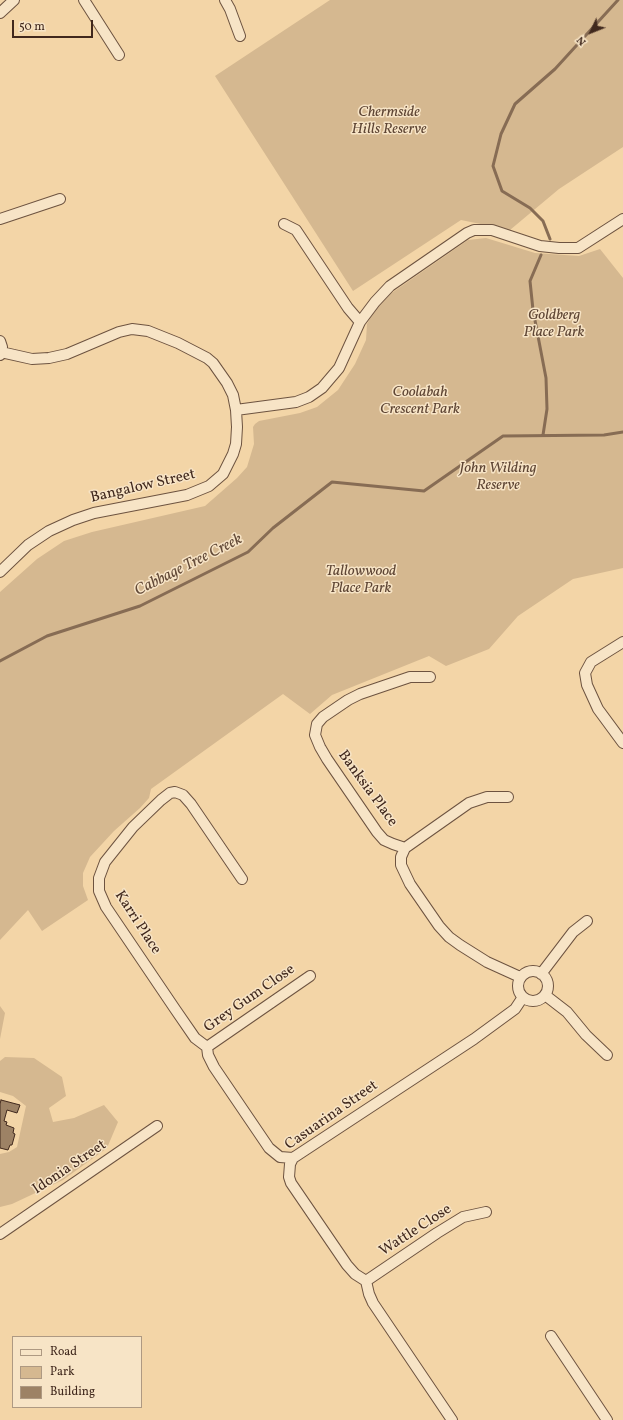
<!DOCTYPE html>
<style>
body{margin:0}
#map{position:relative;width:623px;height:1420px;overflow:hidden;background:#f3d5a7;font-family:Vollkorn,serif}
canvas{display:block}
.legend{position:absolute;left:12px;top:1336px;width:130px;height:72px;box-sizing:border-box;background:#f7e4c6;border:1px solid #ae9982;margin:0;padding:5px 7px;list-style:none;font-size:12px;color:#40281d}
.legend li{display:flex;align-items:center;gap:8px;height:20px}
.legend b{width:20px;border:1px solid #ae9982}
.north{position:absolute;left:571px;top:12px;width:40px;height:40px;-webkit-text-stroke:3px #f7e4c6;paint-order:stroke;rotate:227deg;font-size:11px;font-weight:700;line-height:16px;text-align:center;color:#40281d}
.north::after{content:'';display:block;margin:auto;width:14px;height:18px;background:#40281d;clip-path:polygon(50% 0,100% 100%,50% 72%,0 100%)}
.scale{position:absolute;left:12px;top:20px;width:81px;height:18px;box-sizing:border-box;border:2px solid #40281d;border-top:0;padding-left:5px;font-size:12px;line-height:14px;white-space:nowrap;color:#40281d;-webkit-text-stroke:3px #f7e4c6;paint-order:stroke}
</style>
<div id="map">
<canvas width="623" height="1420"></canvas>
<ul class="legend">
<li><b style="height:5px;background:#f7e4c6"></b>Road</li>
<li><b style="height:11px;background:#d5b890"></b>Park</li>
<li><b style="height:11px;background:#9d8265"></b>Building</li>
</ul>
<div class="north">N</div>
<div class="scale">50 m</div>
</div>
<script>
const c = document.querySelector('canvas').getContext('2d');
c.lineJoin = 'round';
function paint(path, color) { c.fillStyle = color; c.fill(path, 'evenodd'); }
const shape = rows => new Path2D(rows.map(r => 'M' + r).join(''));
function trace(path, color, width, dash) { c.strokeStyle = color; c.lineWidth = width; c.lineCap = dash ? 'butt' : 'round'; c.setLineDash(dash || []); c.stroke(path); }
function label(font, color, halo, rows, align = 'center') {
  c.font = font + ' Vollkorn,serif'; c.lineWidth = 3; c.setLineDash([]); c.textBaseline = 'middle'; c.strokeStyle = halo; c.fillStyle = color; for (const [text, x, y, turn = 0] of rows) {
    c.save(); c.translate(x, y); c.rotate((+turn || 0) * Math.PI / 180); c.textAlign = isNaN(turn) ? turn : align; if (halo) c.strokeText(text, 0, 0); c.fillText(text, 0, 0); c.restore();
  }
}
paint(shape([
 [330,0,623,0,623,147,559,189,510,230,461,220,353,291,215,76],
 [486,238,535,253,579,256,600,249,623,278,623,568,573,579,518,616,489,649,446,666,429,656,332,695,310,714,283,694,151,789,149,798,140,808,114,831,90,857,83,873,83,886,88,900,42,931,28,910,0,940,0,592,37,559,64,541,92,532,205,506,237,478,247,467,254,444,253,427,255,424,259,421,300,413,317,407,338,390,355,364,366,340,367,324,374,311,383,299,468,240],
 [0,1006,5,1013,0,1039],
 [5,1057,34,1058,62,1077,66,1096,49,1108,53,1122,74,1118,104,1105,118,1122,107,1148,63,1180,12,1204,0,1207,0,1154,9,1152,17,1147,26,1106,13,1096,0,1092,0,1061]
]), '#d5b890');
trace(shape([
 [550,239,543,221,530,208,502,191,493,166,501,134,515,104,555,69,618,0],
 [541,255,530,281,533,310,546,378,547,409,543,435],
 [0,661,47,636,140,606,248,552,273,528,332,482,424,491,503,436,604,435,623,432]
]), '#876c54', 3);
const building = shape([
 [1,1100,20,1105,17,1113,7,1110,4,1121,7,1122,6,1125,14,1128,13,1133,15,1134,12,1145,10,1145,8,1150,0,1148,0,1104,1,1100]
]);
paint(building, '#9d8265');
trace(building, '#40281d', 1);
const minor = shape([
 [84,0,119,55],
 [225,0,230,9,240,36],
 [0,13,14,0],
 [0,219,60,199],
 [284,224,296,230,348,308,360,322],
 [0,341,2,347,0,355],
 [236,410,296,402,309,397,322,388,339,368,360,322,375,302,390,286,467,233,474,230,492,230,540,246,559,248,578,248,623,219],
 [0,572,28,545,49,531,73,520,94,513,187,495,209,486,223,474,233,454,236,444,237,427,236,410,233,395,227,383,213,363,207,358,178,343,148,331,132,329,119,332,67,354,49,358,32,359,1,352],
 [623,642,591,662,585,673,587,685,598,709,623,743],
 [430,677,410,677,360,694,348,700,323,717,317,724,315,735,320,747,327,759,377,832,384,840,393,844,405,848,401,857,401,865,410,884,439,926,449,937,460,945,487,962,520,977],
 [405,848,469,803,487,797,508,797],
 [242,879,191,804,183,795,175,792,170,793,161,800,133,827,105,862,99,878,99,891,106,907,175,1009,195,1038,207,1047,208,1055,214,1067,269,1148,280,1157,293,1158],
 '518 986a15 15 0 1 1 30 0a15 15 0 1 1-30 0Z',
 [541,974,573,932,587,921],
 [545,995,567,1012,586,1035,607,1055],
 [207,1047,310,976],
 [0,1234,157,1126],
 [366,1281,437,1233,463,1217,486,1212],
 [551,1336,607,1420],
 [452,1420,373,1303,369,1294,366,1281,355,1274,347,1265,291,1183,289,1177,290,1164,293,1158,474,1039,515,1009,523,997]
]);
trace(minor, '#6d5340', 12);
trace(minor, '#f7e4c6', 10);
label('italic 15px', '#5e4534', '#f7e4c6', [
 ["Chermside",389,113],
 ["Hills Reserve",389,130],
 ["Goldberg",554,316],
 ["Place Park",554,333],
 ["Coolabah",420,393],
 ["Crescent Park",420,410],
 ["John Wilding",498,469],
 ["Reserve",498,486],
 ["Tallowwood",361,572],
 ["Place Park",361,589]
]);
label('15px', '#40281d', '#f7e4c6', [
 ["Bangalow Street",143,487,-13],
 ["Banksia Place",367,789,54],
 ["Karri Place",137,923,57],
 ["Grey Gum Close",250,999,-35],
 ["Casuarina Street",332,1116,-35],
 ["Idonia Street",70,1168,-34],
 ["Wattle Close",416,1231,-33]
]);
label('italic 16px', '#634a38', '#f7e4c6', [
 ["Cabbage Tree Creek",189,566,-27]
]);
</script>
